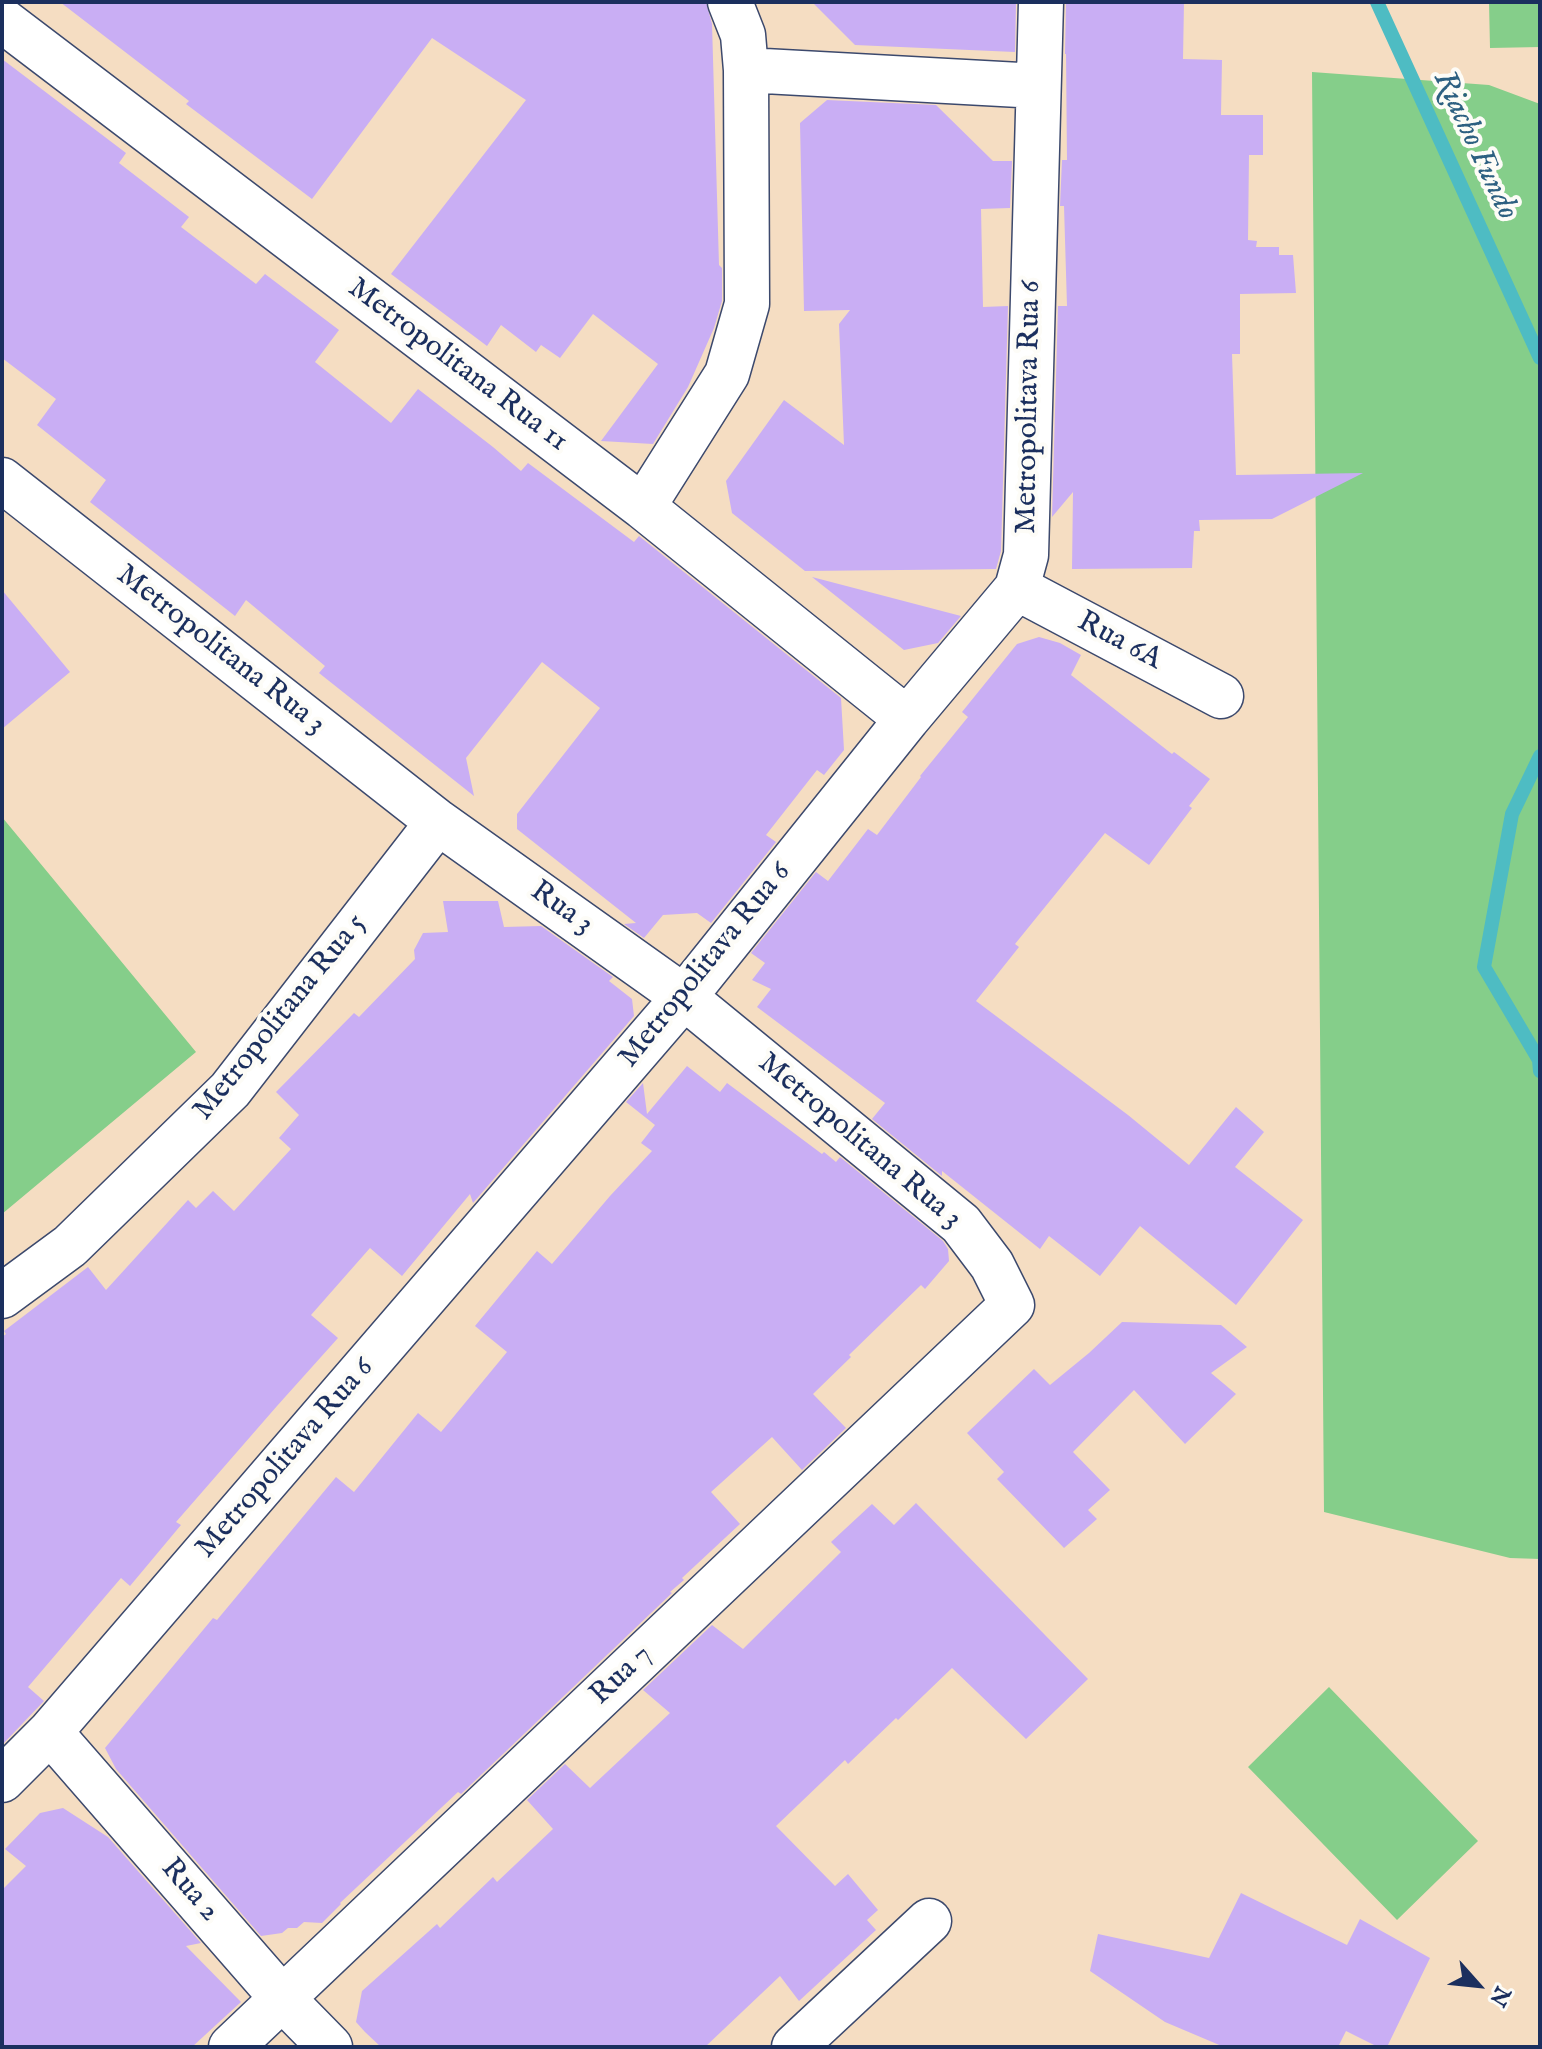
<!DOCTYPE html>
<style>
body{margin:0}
#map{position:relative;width:1542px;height:2049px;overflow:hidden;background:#f5ddc2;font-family:"IM FELL English",serif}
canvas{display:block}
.frame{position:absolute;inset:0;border:4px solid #1b2f5e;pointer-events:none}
.north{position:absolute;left:1438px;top:1945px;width:80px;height:80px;-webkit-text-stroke:6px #fdfcf7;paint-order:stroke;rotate:117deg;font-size:22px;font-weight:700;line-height:32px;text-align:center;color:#1b2f5e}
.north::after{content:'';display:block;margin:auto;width:28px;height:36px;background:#1b2f5e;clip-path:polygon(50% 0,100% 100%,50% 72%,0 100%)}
</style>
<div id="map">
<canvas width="1542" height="2049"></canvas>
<div class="frame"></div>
<div class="north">N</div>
</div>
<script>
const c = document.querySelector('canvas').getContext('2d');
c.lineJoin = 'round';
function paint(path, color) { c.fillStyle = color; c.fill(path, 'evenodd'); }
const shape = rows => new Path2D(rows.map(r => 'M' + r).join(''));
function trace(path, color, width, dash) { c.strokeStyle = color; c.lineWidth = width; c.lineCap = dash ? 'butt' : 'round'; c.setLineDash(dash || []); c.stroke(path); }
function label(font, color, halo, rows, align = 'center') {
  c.font = font + ' "IM FELL English",serif'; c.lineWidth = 8; c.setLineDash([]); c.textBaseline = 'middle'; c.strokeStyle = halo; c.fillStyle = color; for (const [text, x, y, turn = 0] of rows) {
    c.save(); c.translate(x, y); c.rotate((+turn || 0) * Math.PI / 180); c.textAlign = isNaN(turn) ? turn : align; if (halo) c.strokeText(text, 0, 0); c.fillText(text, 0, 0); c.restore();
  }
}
paint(shape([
 [1489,2,1540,2,1540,47,1490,48],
 [1312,72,1489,85,1540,104,1540,1559,1510,1558,1324,1512],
 [2,817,196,1052,2,1214],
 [1329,1687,1478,1841,1397,1920,1248,1767]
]), '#85ce8a');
trace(shape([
 [1377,2,1540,358],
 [1540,756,1512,814,1484,967,1539,1060,1540,1071]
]), '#4ebcc3', 14);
paint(shape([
 [60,2,706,2,712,24,719,265,722,268,722,301,714,328,688,387,653,444,601,441,658,364,593,314,560,358,541,345,536,352,501,325,487,346,391,274,526,100,432,38,312,199,186,104,189,101],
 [812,2,1016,2,1015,52,855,45],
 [1066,2,1184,2,1183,59,1222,60,1221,115,1263,115,1263,155,1249,155,1248,240,1257,241,1256,247,1279,247,1279,255,1293,255,1296,293,1240,294,1240,354,1232,354,1236,475,1363,473,1272,519,1199,520,1200,531,1194,531,1192,568,1072,569,1073,492,1052,517,1058,306,1067,306,1064,206,1060,206,1062,160,1067,160,1066,54,1065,54],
 [2,59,126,153,119,163,189,217,181,227,256,284,265,274,339,330,315,362,391,423,418,389,493,447,521,471,528,463,634,542,639,536,841,698,844,750,824,775,817,770,766,835,776,842,711,923,697,913,663,915,644,938,624,924,636,923,517,829,517,814,600,708,542,662,466,758,474,796,319,673,325,666,246,600,235,616,90,502,106,480,37,425,56,399,2,358],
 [827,100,936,105,993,161,1012,161,1010,208,981,209,983,307,1008,306,1001,551,996,569,805,571,732,513,726,481,784,400,844,445,839,324,850,310,804,311,800,123],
 [812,577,961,616,938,643,904,650],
 [2,590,70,672,2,729],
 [1039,637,1060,643,1081,655,1071,675,1172,754,1174,752,1210,779,1189,806,1192,808,1149,865,1105,833,1015,944,1019,947,976,1001,1128,1115,1189,1165,1236,1107,1264,1132,1235,1167,1303,1220,1236,1305,1140,1226,1100,1276,1049,1236,1040,1249,942,1171,942,1176,872,1119,885,1103,757,1007,771,989,752,980,765,963,751,953,816,872,828,881,868,829,877,835,921,777,920,776,968,717,962,712,1017,644],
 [443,901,498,901,504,927,541,926,613,977,609,981,632,999,634,1016,473,1203,470,1194,402,1276,370,1248,311,1315,338,1338,277,1406,176,1522,181,1525,130,1586,121,1578,28,1687,44,1701,2,1745,2,1337,6,1334,4,1331,88,1267,106,1290,188,1200,196,1208,213,1191,234,1211,291,1149,279,1138,299,1115,276,1092,354,1013,359,1017,415,959,414,950,423,933,448,932],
 [687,1066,720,1092,727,1083,822,1154,824,1152,836,1162,840,1157,943,1241,948,1249,949,1261,925,1289,921,1285,849,1355,851,1357,813,1394,846,1428,802,1470,772,1437,711,1492,740,1524,682,1578,684,1580,670,1592,672,1593,461,1794,458,1792,340,1903,341,1904,322,1923,304,1922,297,1928,288,1928,282,1933,261,1936,116,1769,105,1748,213,1618,217,1620,336,1477,354,1492,418,1413,441,1432,507,1352,475,1326,537,1251,552,1264,610,1196,652,1151,641,1143,655,1125,626,1102,643,1083,647,1114],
 [1122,1322,1221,1325,1247,1347,1211,1373,1236,1394,1185,1444,1134,1390,1073,1452,1110,1490,1088,1510,1097,1519,1064,1548,997,1479,1004,1472,967,1433,1034,1369,1050,1385,1089,1353],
 [916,1503,1088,1679,1026,1739,952,1668,898,1720,896,1718,848,1764,845,1760,776,1826,835,1886,848,1874,878,1910,867,1920,876,1930,799,2001,780,1976,705,2047,381,2047,365,2032,356,2022,362,1991,437,1924,440,1928,493,1877,497,1882,553,1829,527,1800,565,1764,590,1788,670,1713,643,1690,712,1625,743,1649,841,1552,831,1542,872,1504,894,1525],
 [63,1808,108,1837,201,1943,186,1946,241,2002,192,2047,2,2047,2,1890,26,1866,5,1849,40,1813],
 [1241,1893,1347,1945,1360,1919,1430,1958,1387,2047,1378,2047,1346,2031,1338,2047,1224,2047,1165,2022,1090,1971,1098,1934,1209,1958]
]), '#c9aef4');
const minor = shape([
 [2,20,643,507,907,719],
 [746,70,1038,86],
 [2,480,438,822,684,997,961,1224,992,1265,1012,1305,231,2047],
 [643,507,727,374,747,304,746,70,743,35,730,2],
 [1017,588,1221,696],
 [2,1296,70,1246,230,1090,438,822],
 [50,1732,282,1998,330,2047],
 [2,1780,50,1732,684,997,907,719,1017,588,1026,555,1041,2],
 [794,2047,929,1921]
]);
trace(minor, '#3c496d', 47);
trace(minor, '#fff', 44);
label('30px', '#1b2f5e', '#fdfcf7', [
 ["Metropolitana Rua 11",457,366,37],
 ["Metropolitava Rua 6",1030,407,-89],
 ["Rua 6A",1119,642,28],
 ["Metropolitana Rua 3",220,651,38],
 ["Rua 3",561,909,35],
 ["Metropolitava Rua 6",706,966,-51],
 ["Metropolitana Rua 5",281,1018,-51],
 ["Metropolitana Rua 3",859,1142,40],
 ["Metropolitava Rua 6",286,1459,-49],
 ["Rua 7",622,1676,-44],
 ["Rua 2",189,1891,49]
]);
label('italic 32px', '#2d6081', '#fdfcf7', [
 ["Riacho Fundo",1474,146,65]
]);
</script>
